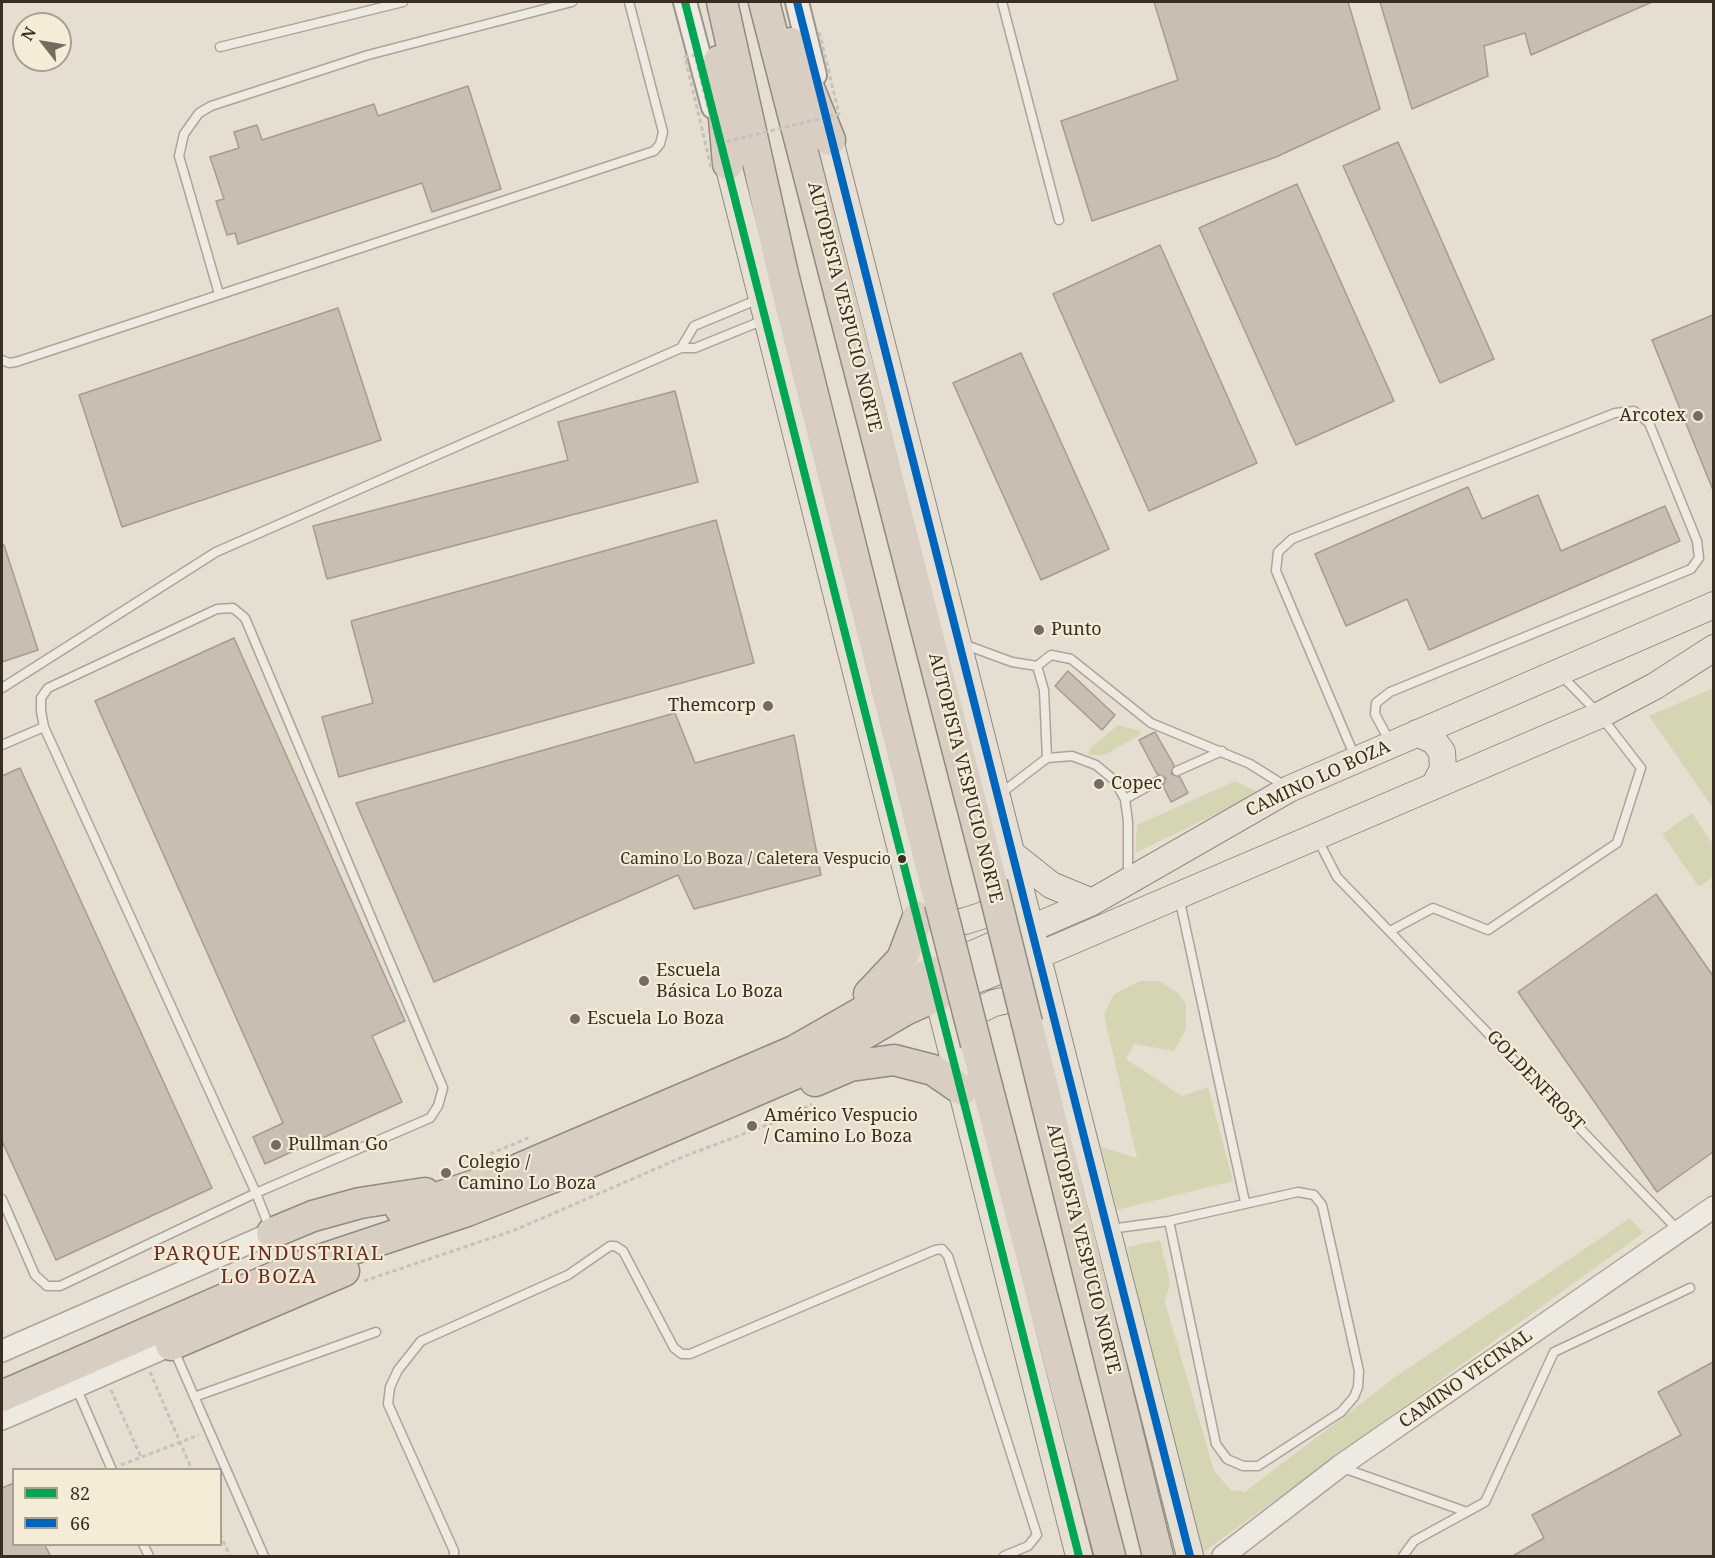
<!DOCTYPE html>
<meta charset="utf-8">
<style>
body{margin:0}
#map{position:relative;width:1715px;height:1558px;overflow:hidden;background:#e6dfd1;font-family:"Noto Serif",serif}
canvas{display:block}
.frame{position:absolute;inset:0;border:3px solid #3a2d21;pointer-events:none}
.legend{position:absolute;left:12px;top:1468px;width:210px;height:78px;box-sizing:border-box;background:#f5ecd8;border:2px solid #aaa08f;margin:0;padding:8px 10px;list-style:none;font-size:18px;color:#3a2d21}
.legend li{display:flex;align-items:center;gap:12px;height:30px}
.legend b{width:30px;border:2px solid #aaa08f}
.north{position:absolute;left:12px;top:12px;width:60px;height:60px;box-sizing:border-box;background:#f5ecd8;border:2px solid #aaa08f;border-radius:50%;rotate:301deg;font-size:16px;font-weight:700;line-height:24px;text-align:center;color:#3a2d21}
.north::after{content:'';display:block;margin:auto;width:21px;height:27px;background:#766b5f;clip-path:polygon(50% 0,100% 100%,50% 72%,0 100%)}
</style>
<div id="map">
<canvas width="1715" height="1558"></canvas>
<div class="frame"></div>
<ul class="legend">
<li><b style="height:8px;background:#00a651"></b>82</li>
<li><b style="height:8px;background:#0065bd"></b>66</li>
</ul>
<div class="north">N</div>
</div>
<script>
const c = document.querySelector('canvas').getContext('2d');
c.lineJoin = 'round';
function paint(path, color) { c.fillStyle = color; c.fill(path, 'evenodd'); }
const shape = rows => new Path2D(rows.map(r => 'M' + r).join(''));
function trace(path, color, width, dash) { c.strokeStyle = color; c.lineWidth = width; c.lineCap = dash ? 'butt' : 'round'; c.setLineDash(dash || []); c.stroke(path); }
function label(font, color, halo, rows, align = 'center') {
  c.font = font + ' "Noto Serif",serif'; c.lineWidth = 4.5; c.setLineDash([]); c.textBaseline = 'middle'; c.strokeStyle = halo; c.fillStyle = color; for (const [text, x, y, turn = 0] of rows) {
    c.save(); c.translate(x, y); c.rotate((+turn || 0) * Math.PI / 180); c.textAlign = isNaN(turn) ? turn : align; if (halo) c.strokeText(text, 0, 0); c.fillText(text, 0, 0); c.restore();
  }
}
paint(shape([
 [1713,688,1713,808,1649,716],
 [1118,725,1141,731,1140,735,1105,755,1088,755,1091,747],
 [1235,781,1260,793,1135,853,1137,825],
 [1692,813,1713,844,1713,877,1699,887,1662,834],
 [1140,981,1159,981,1177,992,1186,1004,1186,1029,1174,1051,1134,1044,1126,1059,1182,1096,1208,1087,1233,1181,1117,1210,1101,1147,1137,1158,1104,1015,1114,994],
 [1630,1218,1643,1233,1198,1556,1127,1247,1160,1240,1170,1282,1165,1302,1214,1471,1231,1490,1245,1492,1394,1378]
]), '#d5d5b4');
const building = shape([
 [1154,2,1348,2,1380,109,1276,157,1092,221,1061,121,1178,80,1154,2],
 [1380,2,1652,2,1531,55,1525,33,1484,46,1488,76,1412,109,1380,2],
 [468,86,501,189,432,212,422,183,238,244,235,233,227,235,216,201,224,199,210,157,239,148,234,132,257,125,262,140,374,104,378,116,468,86],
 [1398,142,1494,359,1440,383,1343,166,1398,142],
 [1297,184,1394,401,1296,445,1199,228,1297,184],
 [1160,245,1257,463,1149,511,1053,294,1160,245],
 [338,308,381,440,122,527,79,395,338,308],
 [1713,315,1713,490,1652,340,1713,315],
 [1021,353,1109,549,1041,580,953,383,1021,353],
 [675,391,698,482,327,579,313,526,568,460,558,422,675,391],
 [1468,487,1482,519,1538,495,1561,551,1665,506,1680,541,1429,650,1407,599,1346,626,1315,554,1468,487],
 [716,520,754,663,339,777,322,717,373,703,351,621,716,520],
 [4,545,38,650,2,662,2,546,4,545],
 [234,638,405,1021,372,1036,402,1102,265,1164,253,1137,283,1123,95,701,234,638],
 [1068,671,1115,715,1102,730,1055,686,1068,671],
 [675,713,695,763,794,735,821,875,694,909,678,875,434,982,356,803,675,713],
 [1155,732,1174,765,1171,774,1180,777,1188,793,1171,802,1163,786,1166,778,1157,774,1139,740,1155,732],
 [20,768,212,1188,56,1260,2,1141,2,776,20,768],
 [1656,894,1713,976,1713,1152,1657,1192,1518,992,1656,894],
 [1713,1362,1713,1557,1511,1557,1544,1538,1532,1515,1681,1435,1658,1392,1713,1362],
 [14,1483,14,1545,45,1545,51,1557,2,1557,2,1488,14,1483]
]);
paint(building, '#cabeb2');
trace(building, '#a69b90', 1.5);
const service = shape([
 [1002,2,1059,220],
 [220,47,403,2],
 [219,294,179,156,184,134,199,113,211,106,368,55,572,2],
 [681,348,694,326,759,299],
 [2,360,9,363,16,362,654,151,660,144,663,132,629,2],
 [963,644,1012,662,1037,666],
 [1037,666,1051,655,1071,659,1151,723,1250,764,1285,786],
 [1037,666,1044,690,1047,758],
 [2,688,216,552,681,348,695,348,764,320],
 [2,745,44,727],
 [1355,757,1276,571,1278,552,1292,539,1615,413,1634,411,1649,423,1697,541,1699,558,1691,569,1390,692,1376,703,1375,714,1390,742],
 [1177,771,1222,751],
 [1000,794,1047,758,1072,756,1096,765,1114,780,1125,799,1128,822,1128,876],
 [1125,799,1160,780],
 [1317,838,1337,877,1679,1231],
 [1179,897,1245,1202],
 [1390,931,1433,908,1488,930,1617,843,1641,768,1600,715,1561,675],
 [1298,1192,1314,1195,1322,1205,1359,1371,1358,1387,1354,1397,1341,1412,1258,1466,1243,1466,1227,1459,1216,1444,1169,1221,1298,1192],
 [2,1199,35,1275,47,1286,60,1286,256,1193,430,1118,438,1106,443,1088,245,618,233,608,217,609,48,688,41,698,41,711,44,727,256,1193,270,1229],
 [1110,1229,1169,1221],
 [173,1348,264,1556],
 [76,1387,112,1470],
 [194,1397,376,1332],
 [1343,1468,1467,1512],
 [143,1544,149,1556],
 [454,1556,454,1551,388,1404,390,1387,398,1370,421,1341,568,1275,610,1246,615,1246,623,1251,674,1348,682,1354,690,1354,935,1250,942,1249,948,1256,1037,1535,1028,1546,1004,1556],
 [1403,1556,1414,1541,1485,1502,1554,1352,1690,1288]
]);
const tertiary = shape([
 [2,1351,272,1233],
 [2,1419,171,1345],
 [1223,1556,1340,1466,1714,1207]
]);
const secondary = shape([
 [685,2,713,107],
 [797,2,815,75]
]);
const primary = shape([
 [830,140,1190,1556],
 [728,164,1079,1556],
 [1417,733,1434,741,1442,752,1443,769,1435,784],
 [1012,854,1051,885,1092,902],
 [927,920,949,924,965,921,984,915,1011,895],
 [938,969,1092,902,1289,789,1714,605],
 [943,993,1037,956,1600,715,1655,686,1714,648],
 [954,1027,969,1015,994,1003,1020,997,1039,997]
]);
const motorway = shape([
 [722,2,783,274,940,903],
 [764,2,992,883],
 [791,43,830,140],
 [719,61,728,164],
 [869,994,902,959,918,917],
 [1027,1023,1158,1556],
 [976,1044,1110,1556],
 [815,1081,850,1066,894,1060,933,1070,962,1090],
 [401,1210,507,1174,794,1051,932,972],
 [272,1233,313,1216,360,1203,425,1193],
 [171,1345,344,1271],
 [2,1396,293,1269,467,1211,569,1171,799,1072,905,1010,938,995]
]);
trace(service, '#aca499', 11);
trace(tertiary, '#aca499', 24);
trace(secondary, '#9b948a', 26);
trace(primary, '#918a80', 28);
trace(motorway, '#918a80', 33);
trace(shape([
 [490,1154,528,1138],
 [364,1281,515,1230,685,1156,775,1122,812,1104],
 [150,1372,192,1470],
 [111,1390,141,1457],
 [121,1465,199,1435],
 [220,1534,230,1556]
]), '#c7c1b9', 3, [4.5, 3]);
trace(service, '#eeeae2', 8);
trace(tertiary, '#eeeae2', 21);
trace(secondary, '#eeeae2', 22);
trace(primary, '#e5dfd4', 26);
trace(motorway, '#d8cfc2', 30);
const motorwayBridge = shape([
 [992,883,1027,1023],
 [940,903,976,1044]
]);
trace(motorwayBridge, '#918a80', 33, []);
trace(shape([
 [711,167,685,57,695,55,717,144,839,114,819,31]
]), '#c7c1b9', 3, [4.5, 3]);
trace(motorwayBridge, '#d8cfc2', 30);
trace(shape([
 [685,2,1079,1556]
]), '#00a651', 8);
trace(shape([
 [797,2,1190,1556]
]), '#0065bd', 8);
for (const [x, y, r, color] of [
 [1698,416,6,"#766b5f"],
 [1039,630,6,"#766b5f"],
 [768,706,6,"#766b5f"],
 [1099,784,6,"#766b5f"],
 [902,859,5,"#3a2d21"],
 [644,981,6,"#766b5f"],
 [575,1019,6,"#766b5f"],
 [752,1126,6,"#766b5f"],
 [276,1145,6,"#766b5f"],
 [446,1173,6,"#766b5f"]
]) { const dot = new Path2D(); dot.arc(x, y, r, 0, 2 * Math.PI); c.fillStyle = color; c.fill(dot); trace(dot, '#f5ecd8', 2); }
label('16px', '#3a2d21', '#f5ecd8', [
 ["Camino Lo Boza / Caletera Vespucio",891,859]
], 'right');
label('18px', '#3a2d21', '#f5ecd8', [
 ["AUTOPISTA VESPUCIO NORTE",844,307,76],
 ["AUTOPISTA VESPUCIO NORTE",965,778,76],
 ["CAMINO LO BOZA",1318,779,-25],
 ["GOLDENFROST",1535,1081,46],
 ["AUTOPISTA VESPUCIO NORTE",1083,1249,76],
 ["CAMINO VECINAL",1466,1379,-35]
]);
label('18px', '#3a2d21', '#f5ecd8', [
 ["Arcotex",1686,416,"right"],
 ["Punto",1051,630],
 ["Themcorp",756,706,"right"],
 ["Copec",1111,784],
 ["Escuela",656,971],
 ["Básica Lo Boza",656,992],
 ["Escuela Lo Boza",587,1019],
 ["Américo Vespucio",764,1116],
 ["/ Camino Lo Boza",764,1137],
 ["Pullman Go",288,1145],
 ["Colegio /",458,1163],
 ["Camino Lo Boza",458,1184]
], 'left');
c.letterSpacing = '1.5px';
label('20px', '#662f21', '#f5ecd8', [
 ["PARQUE INDUSTRIAL",269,1254],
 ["LO BOZA",269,1277]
]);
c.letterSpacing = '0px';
</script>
